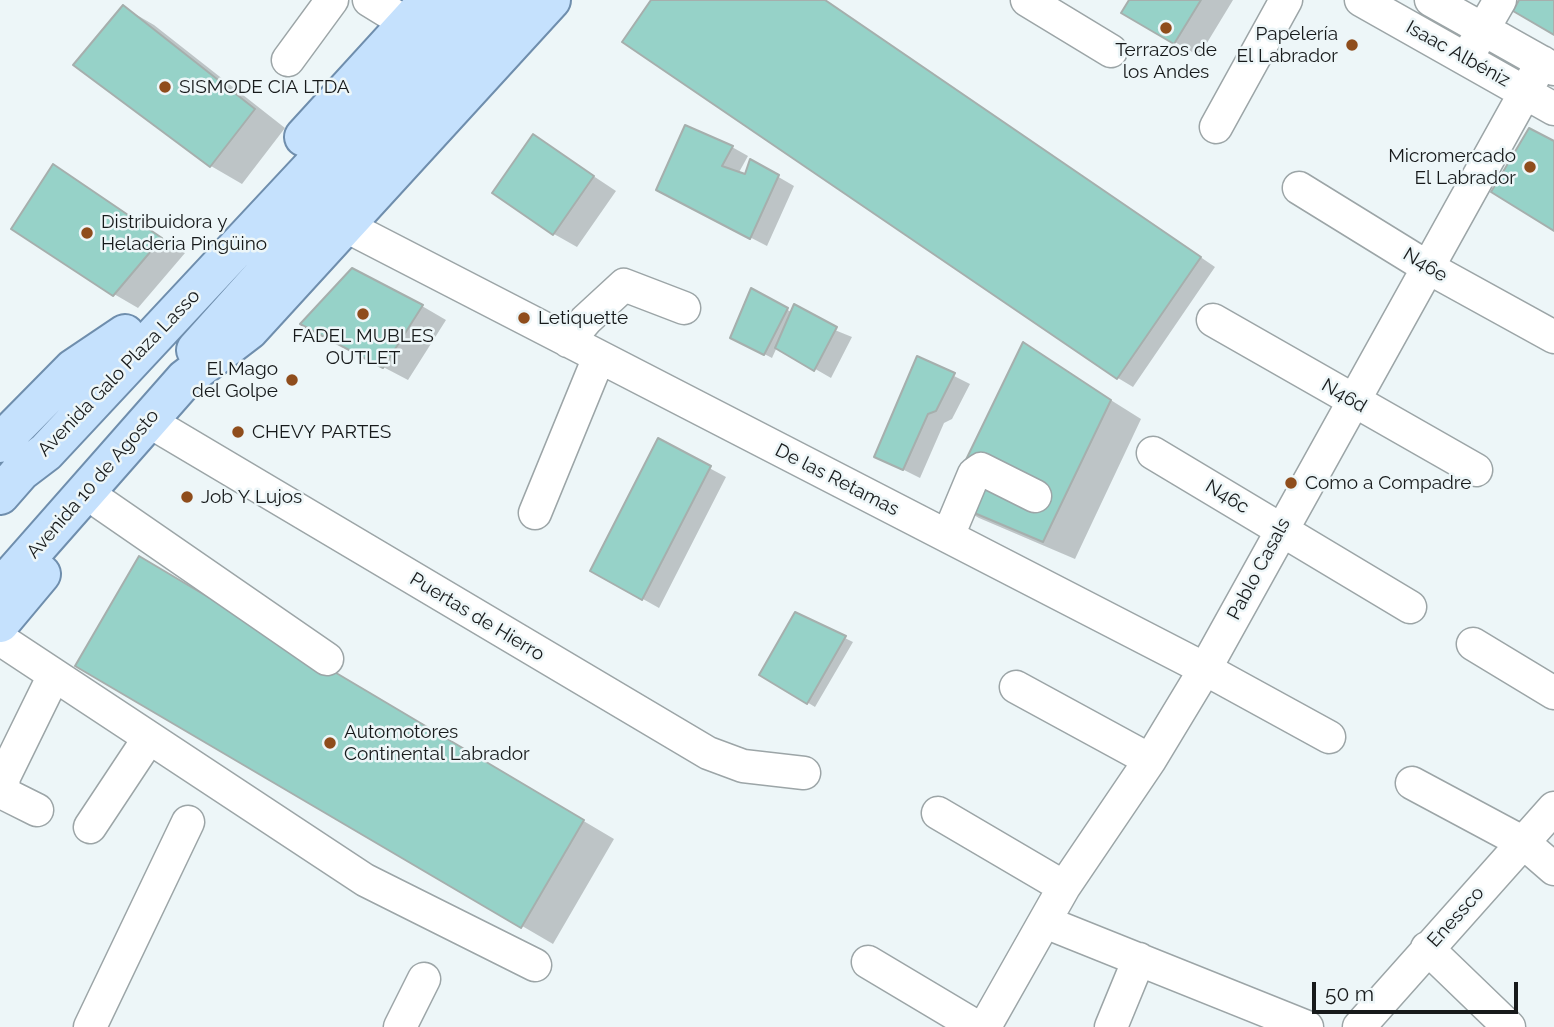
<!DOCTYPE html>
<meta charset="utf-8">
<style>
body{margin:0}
#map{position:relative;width:1554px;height:1027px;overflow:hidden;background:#edf6f8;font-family:Raleway,sans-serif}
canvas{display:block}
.scale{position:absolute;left:1312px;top:982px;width:206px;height:32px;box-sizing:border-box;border:4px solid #171a1b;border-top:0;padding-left:9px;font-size:21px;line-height:24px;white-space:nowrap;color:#171a1b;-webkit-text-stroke:5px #edf6f8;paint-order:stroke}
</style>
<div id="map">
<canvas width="1554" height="1027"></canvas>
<div class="scale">50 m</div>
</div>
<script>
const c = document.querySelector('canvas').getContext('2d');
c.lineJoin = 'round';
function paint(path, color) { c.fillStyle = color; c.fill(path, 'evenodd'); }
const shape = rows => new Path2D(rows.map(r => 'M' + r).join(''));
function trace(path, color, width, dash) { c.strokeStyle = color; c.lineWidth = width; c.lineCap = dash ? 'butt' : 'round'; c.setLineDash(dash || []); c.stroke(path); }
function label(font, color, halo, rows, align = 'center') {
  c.font = font + ' Raleway,sans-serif'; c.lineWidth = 5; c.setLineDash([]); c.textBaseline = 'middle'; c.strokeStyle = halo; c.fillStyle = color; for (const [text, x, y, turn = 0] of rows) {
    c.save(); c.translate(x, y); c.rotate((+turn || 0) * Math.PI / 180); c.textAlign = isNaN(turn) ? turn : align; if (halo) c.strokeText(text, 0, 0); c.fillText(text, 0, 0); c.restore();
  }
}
paint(shape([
 [653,0,825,0,1215,267,1133,387,1118,378],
 [1131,0,1233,0,1199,56,1123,12],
 [123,7,154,25,285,128,242,184,211,166],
 [533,136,616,191,577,247,554,234],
 [732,147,748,156,738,174,746,177,751,161,794,186,767,246,674,198],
 [54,166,185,253,138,308,114,294],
 [752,290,793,313,852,337,831,378,777,347,772,358,732,337],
 [422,306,446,320,408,380,326,337],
 [1023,345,1141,419,1075,559,979,518,948,500],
 [918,358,970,384,952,419,944,423,920,478,876,456],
 [659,441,726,477,659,608,593,571],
 [170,576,614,839,553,944,77,666],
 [796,614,853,642,815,707,761,674]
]), '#0003');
const building = shape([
 [651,0,825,0,1201,257,1117,379,622,42,651,0],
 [1129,0,1201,0,1174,44,1121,13,1129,0],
 [1519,0,1554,0,1554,35,1513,11,1519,0],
 [123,5,255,109,210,167,73,65,123,5],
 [685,125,733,146,722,166,745,174,750,159,779,175,750,239,656,190,685,125],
 [1529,128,1554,141,1554,231,1491,192,1529,128],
 [533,134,594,176,553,235,492,193,533,134],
 [53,164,162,238,113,296,11,229,53,164],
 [352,268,423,305,383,368,300,324,352,268],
 [751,288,788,308,764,355,730,338,751,288],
 [794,304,837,327,814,371,775,348,794,304],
 [1023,342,1111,400,1043,542,946,501,1023,342],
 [917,356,955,373,936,411,928,414,903,470,874,457,917,356],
 [658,438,711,466,642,600,590,571,658,438],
 [139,556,584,820,521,928,75,666,139,556],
 [795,612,846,636,807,704,759,675,795,612]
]);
paint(building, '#96d2c8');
trace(building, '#a6afad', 2);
const minor = shape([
 [369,0,408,24],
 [1027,0,1111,51],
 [1361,0,1554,109],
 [1431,0,1554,69],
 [1473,47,1500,0],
 [288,60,332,0],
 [1216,127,1286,0],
 [1299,188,1427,267,1554,337],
 [344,225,1205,669,1329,737],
 [1213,320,1476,470],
 [568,341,586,320,624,285,684,308],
 [162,429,708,753,743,766,804,773],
 [1153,453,1410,607],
 [101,503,327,659],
 [535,513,599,357],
 [948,536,974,474,981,469,1035,496],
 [0,639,365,880,535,965],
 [1473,644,1554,693],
 [1016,687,1150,760],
 [1412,783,1524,843,1554,869],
 [37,810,7,795,3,787,4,777,54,675],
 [938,813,1064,887],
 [90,827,149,738],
 [1045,922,1307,1027],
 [1427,948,1509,1027],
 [868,962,977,1027],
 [90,1027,188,822],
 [400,1027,424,979],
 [981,1027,987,1023,1064,887,1150,760,1205,669,1542,62],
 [1111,1027,1139,959],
 [1359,1027,1554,808]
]);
const major = shape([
 [304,137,429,0],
 [196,350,510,0],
 [0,443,73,369,125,334],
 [0,495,21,471,46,452,468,0],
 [0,589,185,379,249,330,551,0],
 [0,623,41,574]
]);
trace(minor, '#9ca5a7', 35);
trace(major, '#6f8ead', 42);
trace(minor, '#fff', 32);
trace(major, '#c5e1fd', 38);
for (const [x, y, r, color] of [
 [1166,28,7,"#8f4d1c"],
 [1352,45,7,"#8f4d1c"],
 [165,87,7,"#8f4d1c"],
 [1530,167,7,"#8f4d1c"],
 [87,233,7,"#8f4d1c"],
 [363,314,7,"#8f4d1c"],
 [524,318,7,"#8f4d1c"],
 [292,380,7,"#8f4d1c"],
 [238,432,7,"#8f4d1c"],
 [1291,483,7,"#8f4d1c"],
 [187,497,7,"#8f4d1c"],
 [330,743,7,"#8f4d1c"]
]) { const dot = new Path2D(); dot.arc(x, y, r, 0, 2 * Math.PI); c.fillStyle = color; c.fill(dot); trace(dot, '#edf6f8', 2.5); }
label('19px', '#171a1b', '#edf6f8', [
 ["Papelería",1338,34,"right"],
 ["El Labrador",1338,56,"right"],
 ["Terrazos de",1166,50,"center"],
 ["los Andes",1166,72,"center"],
 ["SISMODE CIA LTDA",179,87],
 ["Micromercado",1516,156,"right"],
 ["El Labrador",1516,178,"right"],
 ["Distribuidora y",101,222],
 ["Heladeria Pingüino",101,244],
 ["Letiquette",538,318],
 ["FADEL MUBLES",363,336,"center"],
 ["OUTLET",363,358,"center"],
 ["El Mago",278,369,"right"],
 ["del Golpe",278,391,"right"],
 ["CHEVY PARTES",252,432],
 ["Como a Compadre",1305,483],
 ["Job Y Lujos",201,497],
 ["Automotores",344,732],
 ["Continental Labrador",344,754]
], 'left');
label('19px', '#171a1b', '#edf6f8', [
 ["Isaac Albéniz",1458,54,29],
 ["N46e",1425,265,31],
 ["Avenida Galo Plaza Lasso",119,373,-46],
 ["N46d",1344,396,30],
 ["De las Retamas",837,480,27],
 ["Avenida 10 de Agosto",93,484,-49],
 ["N46c",1227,497,31],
 ["Pablo Casals",1259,569,-62],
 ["Puertas de Hierro",477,617,31],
 ["Enessco",1456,917,-48]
]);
</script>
